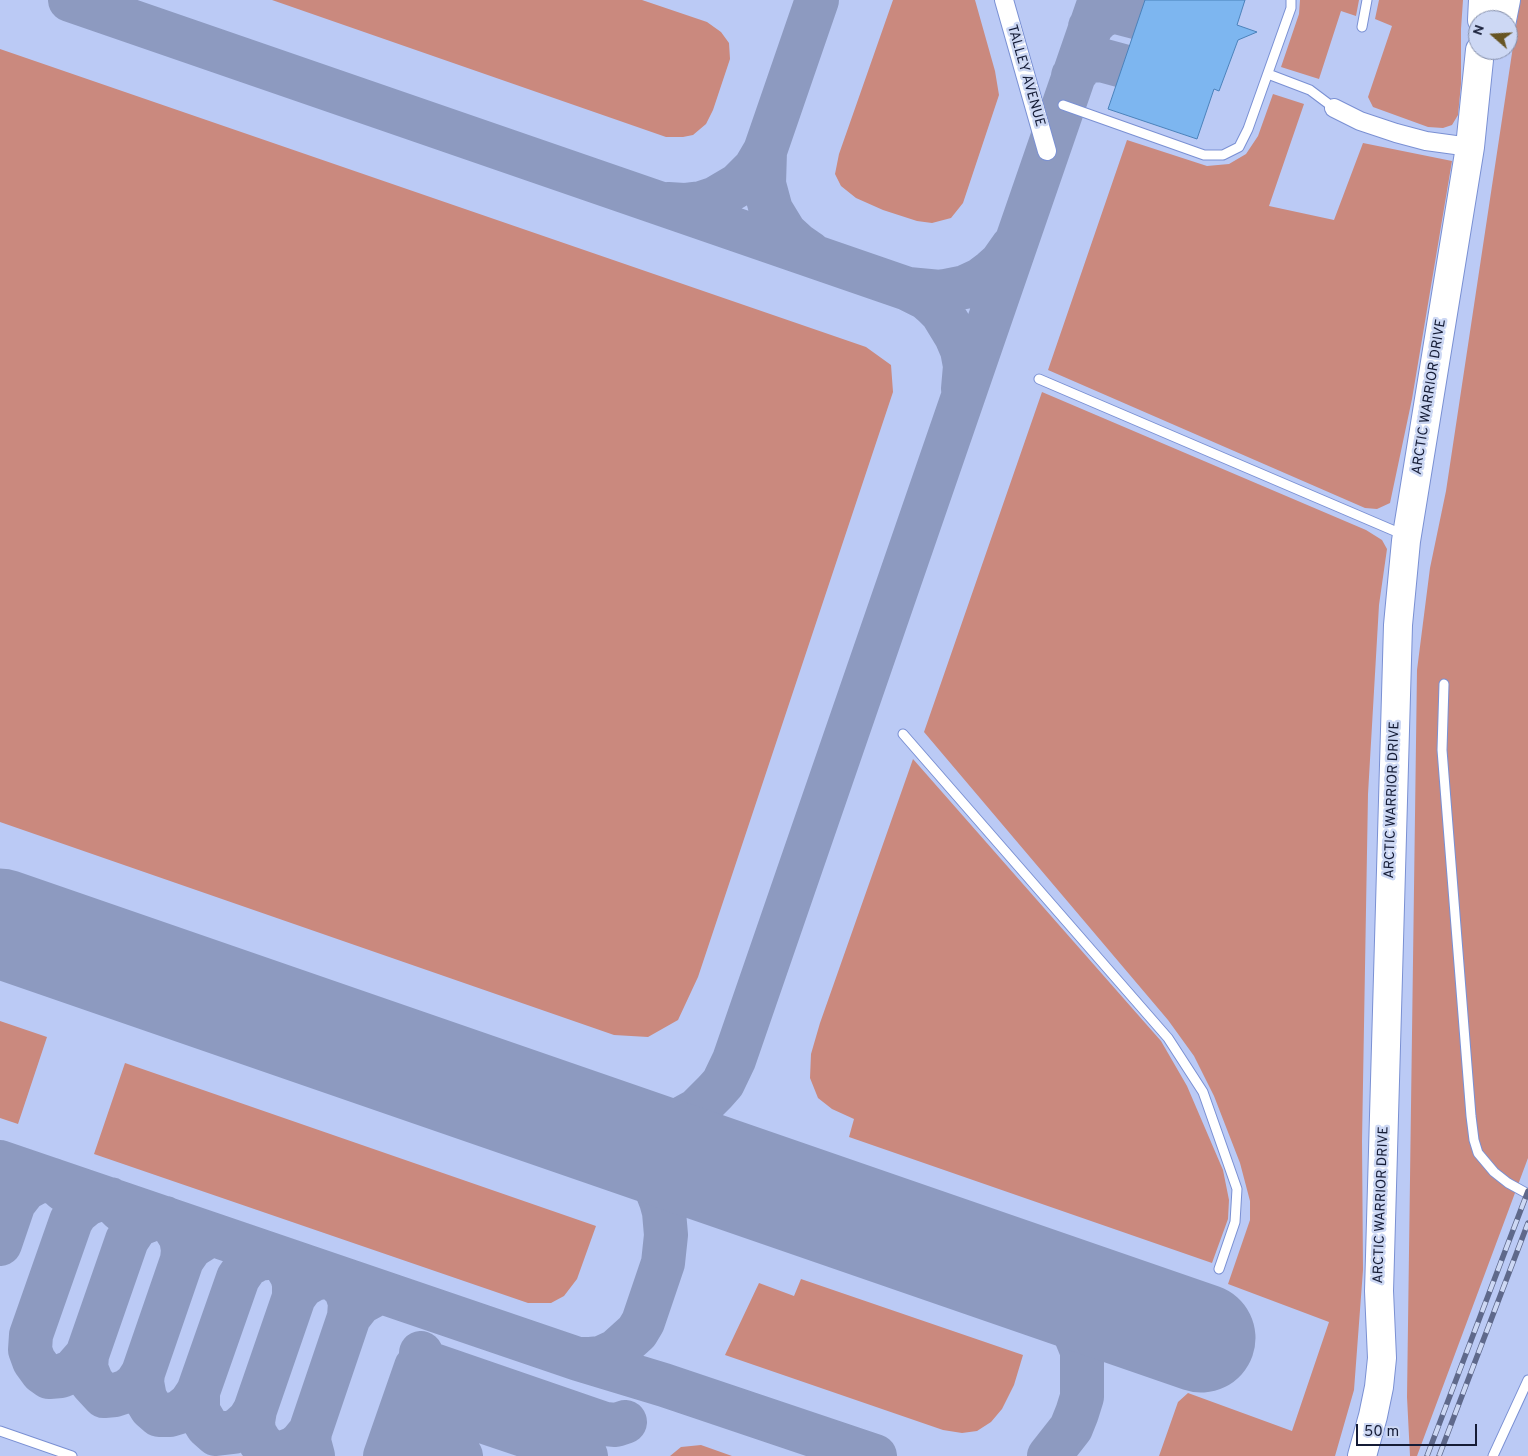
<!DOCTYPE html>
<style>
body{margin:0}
#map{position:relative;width:1528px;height:1456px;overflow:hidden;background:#bbcaf5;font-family:Overpass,sans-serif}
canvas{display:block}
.north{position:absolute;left:1468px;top:10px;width:50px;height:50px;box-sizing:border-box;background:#cdd8f4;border:1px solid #838da8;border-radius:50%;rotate:289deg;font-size:14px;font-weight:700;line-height:20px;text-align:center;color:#151c36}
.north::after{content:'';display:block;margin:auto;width:18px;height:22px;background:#675523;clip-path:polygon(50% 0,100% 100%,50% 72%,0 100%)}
.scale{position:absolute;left:1356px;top:1424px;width:121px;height:22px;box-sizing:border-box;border:2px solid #151c36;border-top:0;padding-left:6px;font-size:15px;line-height:18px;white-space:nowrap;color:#151c36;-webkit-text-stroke:4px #cdd8f4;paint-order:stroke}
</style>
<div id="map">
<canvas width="1528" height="1456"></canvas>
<div class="north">N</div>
<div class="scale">50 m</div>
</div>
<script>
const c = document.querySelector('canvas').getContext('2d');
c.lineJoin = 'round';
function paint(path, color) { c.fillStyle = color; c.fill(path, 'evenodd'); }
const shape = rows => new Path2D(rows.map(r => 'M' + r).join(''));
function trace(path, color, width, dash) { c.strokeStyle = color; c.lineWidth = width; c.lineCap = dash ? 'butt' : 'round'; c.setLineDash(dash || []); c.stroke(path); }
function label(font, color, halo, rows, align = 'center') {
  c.font = font + ' Overpass,sans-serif'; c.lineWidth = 5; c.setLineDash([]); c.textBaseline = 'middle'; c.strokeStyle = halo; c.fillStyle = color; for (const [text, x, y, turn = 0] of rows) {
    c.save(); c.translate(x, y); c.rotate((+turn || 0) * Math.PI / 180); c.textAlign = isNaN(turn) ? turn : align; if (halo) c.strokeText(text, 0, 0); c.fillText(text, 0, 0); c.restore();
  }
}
paint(shape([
 [272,0,642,0,707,22,721,32,729,43,730,59,713,110,706,124,693,135,683,137,666,137],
 [893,0,975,0,995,71,999,95,963,203,951,218,932,223,917,221,883,210,856,198,841,186,835,174,839,154],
 [1300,0,1359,0,1356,16,1341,11,1319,79,1281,67,1299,14],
 [1379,0,1463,0,1461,29,1461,84,1458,115,1452,125,1443,128,1428,127,1373,107,1368,97,1392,26,1375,19],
 [1520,0,1528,0,1528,1158,1417,1456,1410,1456,1407,1397,1417,670,1430,568,1446,491],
 [0,49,866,347,891,365,893,392,698,977,678,1020,648,1037,614,1035,0,822],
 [1273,94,1304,104,1269,206,1334,220,1363,143,1452,161,1412,399,1390,503,1377,509,1365,508,1048,370,1127,140,1207,166,1229,164,1246,154,1258,136],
 [1042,392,1366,530,1382,540,1387,549,1379,605,1368,794,1362,1141,1363,1270,1354,1390,1335,1456,1159,1456,1178,1402,1188,1393,1292,1431,1329,1322,1228,1284,1250,1220,1250,1201,1240,1163,1214,1096,1194,1056,1168,1020,924,732],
 [913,759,1161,1041,1187,1086,1223,1170,1229,1200,1228,1219,1212,1263,849,1137,854,1119,832,1109,818,1098,810,1078,811,1054,820,1023],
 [0,1021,47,1037,18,1124,0,1118],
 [125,1063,596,1226,577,1279,564,1296,551,1303,528,1303,94,1154],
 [801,1279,1023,1355,1014,1385,1002,1409,991,1422,977,1431,962,1433,943,1430,725,1355,759,1283,794,1296],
 [701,1445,732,1456,670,1456,681,1447]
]), '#ca897e');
trace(shape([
 [70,0,908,289,940,292,965,287,980,280,992,271,1001,263,1013,246],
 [1090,27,1100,17,1112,11,1139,18],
 [1073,76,1082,65,1089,61,1101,60,1123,66],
 [765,151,764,184,771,210,785,233,797,244,810,253],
 [668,204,684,205,701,203,716,198,738,185,755,168,765,151,817,0],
 [908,289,926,298,934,305,942,313,956,336,962,350,965,366,963,389],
 [0,924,4,925],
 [591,1127,639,1131,658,1128,677,1121,697,1110,715,1092,723,1083,734,1060,1100,0],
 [0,1162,578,1359,590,1359,601,1358,616,1351,637,1332,643,1322,663,1263,666,1235,664,1212,661,1201,656,1188,641,1165,620,1145,589,1128],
 [0,1244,14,1203,25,1189,38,1182,50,1180,53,1180,64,1190],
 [1016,1274,1049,1297,1071,1324,1082,1351,1082,1397,1077,1413,1071,1428,1049,1456],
 [421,1353,425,1361,428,1363,605,1424,616,1425,625,1422],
 [87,1355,73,1371,61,1376,49,1377,42,1372,34,1361,30,1350,31,1335,71,1221,76,1213,87,1204,100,1199,110,1199,121,1210],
 [578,1359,664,1385,875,1456],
 [143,1373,136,1384,127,1391,115,1395,104,1396,92,1383,86,1368,87,1355,127,1240,135,1228,140,1224,153,1219,165,1218,173,1225,181,1238,183,1250,182,1260],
 [409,1388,416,1399,586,1456],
 [198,1392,190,1404,180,1412,170,1415,159,1415,151,1408,145,1398,142,1382,143,1373,182,1260,191,1247,202,1240],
 [255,1410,249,1420,239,1429,233,1432,216,1434,207,1426,198,1411,198,1392,238,1278,247,1265,259,1259,277,1257,285,1264,292,1276,294,1284,294,1297],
 [395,1429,399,1434,407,1438,461,1456],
 [310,1432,301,1443,295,1448,282,1453,270,1453,260,1442,254,1432,253,1422,255,1410,294,1297,302,1286,314,1279,331,1275,346,1290,350,1303,349,1317],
 [313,1456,309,1441,310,1432,349,1317,360,1303,371,1297],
 [385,1456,416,1367]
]), '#8d9ac0', 44);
trace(shape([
 [0,923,1201,1338]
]), '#8d9ac0', 109);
const building = shape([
 [1145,0,1245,0,1237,25,1257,32,1238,40,1219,91,1214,89,1197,139,1108,109,1145,0]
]);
paint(building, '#7db6f0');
trace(building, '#4b82ba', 1);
const lane = shape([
 [1362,27,1367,0],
 [1268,74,1310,90,1334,108],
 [1063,105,1204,155,1223,155,1239,147,1248,129,1291,8,1291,0],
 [1039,379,1404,535],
 [1444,684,1442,750,1471,1116,1474,1140,1478,1153,1494,1172,1508,1183,1528,1194],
 [903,734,1168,1038,1203,1092,1237,1189,1235,1222,1219,1269],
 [0,1431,72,1456],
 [1493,1456,1528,1380]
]);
const street = shape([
 [1004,0,1047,151],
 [1334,108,1360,121,1396,133,1426,141,1470,147]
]);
const primary = shape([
 [1482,20,1483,0],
 [1502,20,1506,0],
 [1362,1456,1373,1416,1379,1387,1382,1358,1379,1291,1398,625,1406,541,1470,147,1480,50]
]);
trace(lane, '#7a90d3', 11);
trace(street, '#7a90d3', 20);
trace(primary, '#7a90d3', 30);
trace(lane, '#fff', 9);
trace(street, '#fff', 18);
trace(primary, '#fff', 28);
const rail = shape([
 [1427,1456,1528,1191],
 [1439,1456,1528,1223]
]);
trace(rail, '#5f698b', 5.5);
trace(rail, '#cdd8f4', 4, [11]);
label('14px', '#151c36', '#cdd8f4', [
 ["TALLEY AVENUE",1025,76,74],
 ["ARCTIC WARRIOR DRIVE",1430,397,-81],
 ["ARCTIC WARRIOR DRIVE",1393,800,-88],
 ["ARCTIC WARRIOR DRIVE",1382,1205,-88]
]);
</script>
